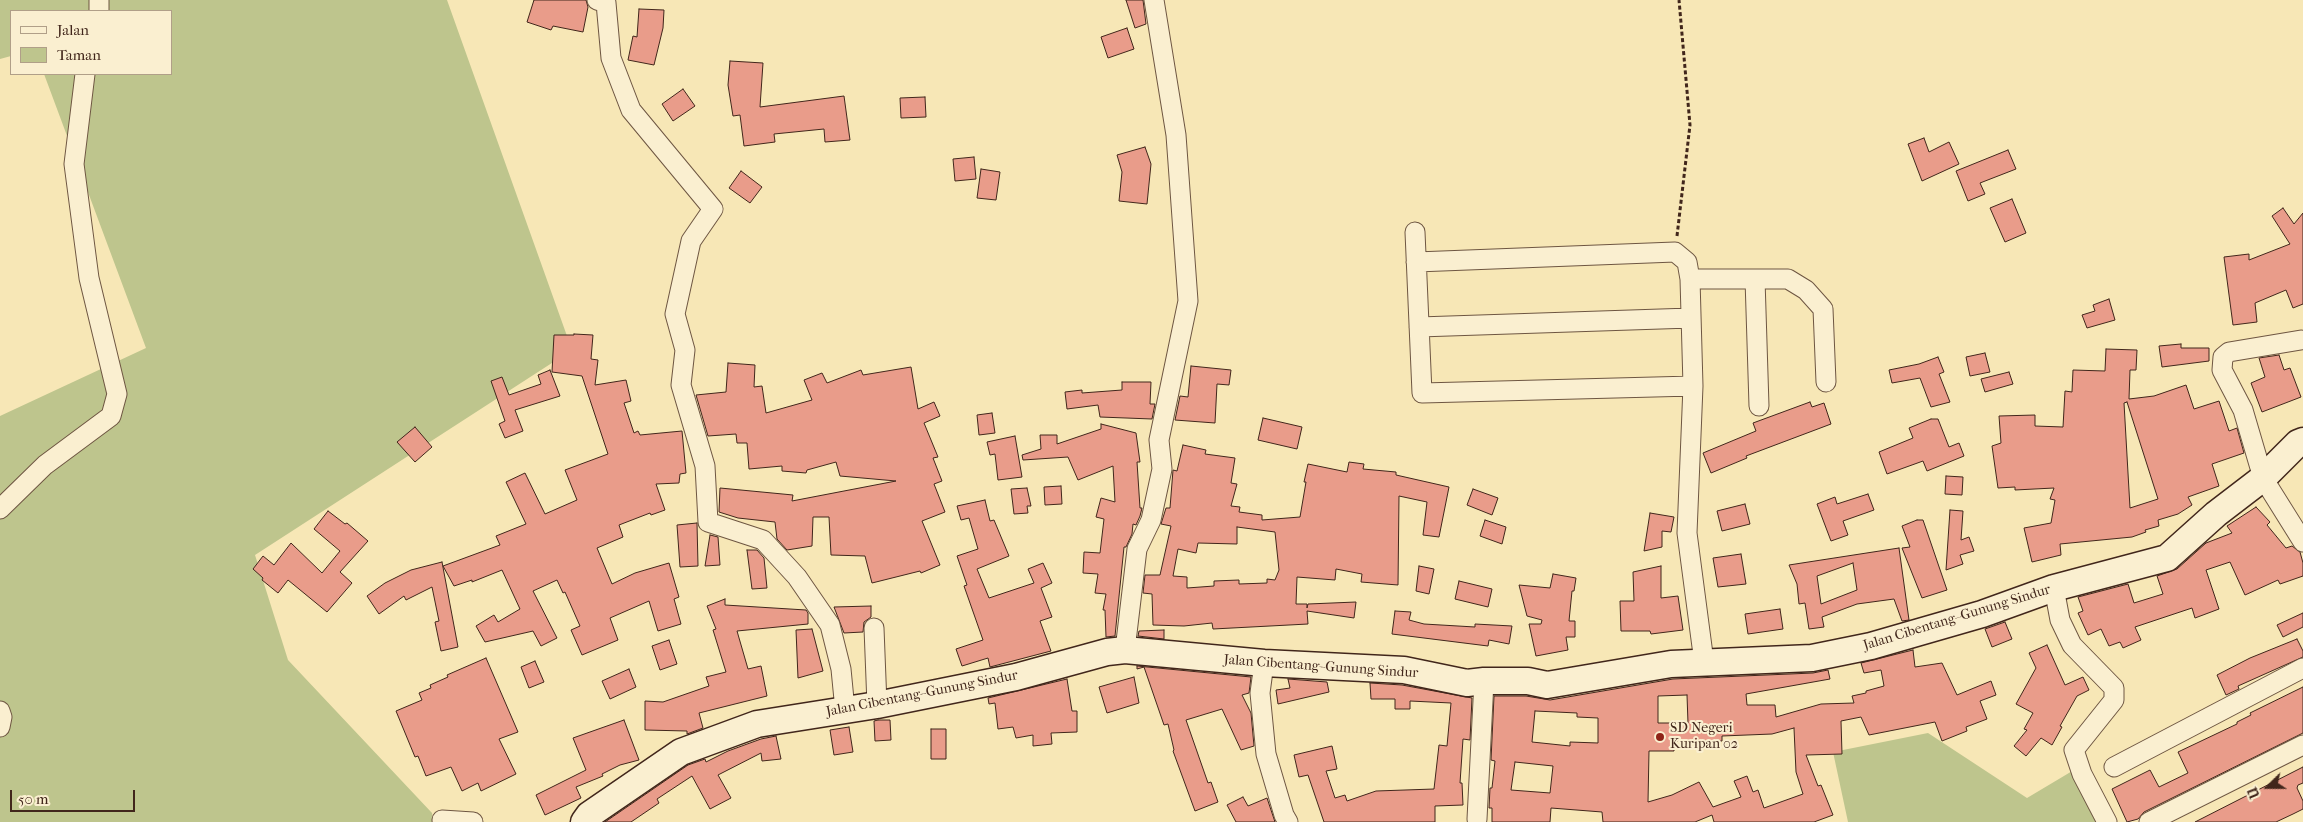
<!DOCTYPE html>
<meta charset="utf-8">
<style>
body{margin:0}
#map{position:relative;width:2303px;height:822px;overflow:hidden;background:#f7e7b6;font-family:"IM FELL French Canon",serif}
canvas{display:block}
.legend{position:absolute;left:10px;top:10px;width:162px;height:65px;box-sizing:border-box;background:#faefd0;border:1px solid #b09f88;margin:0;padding:6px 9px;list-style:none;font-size:15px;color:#41261b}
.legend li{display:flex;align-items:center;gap:10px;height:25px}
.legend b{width:25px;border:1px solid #b09f88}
.north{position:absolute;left:2243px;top:762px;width:50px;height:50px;-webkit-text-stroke:4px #faefd0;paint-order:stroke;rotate:248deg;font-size:14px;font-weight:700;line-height:20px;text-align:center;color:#41261b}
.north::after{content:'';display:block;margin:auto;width:18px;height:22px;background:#41261b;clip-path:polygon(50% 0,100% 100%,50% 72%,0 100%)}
.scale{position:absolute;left:10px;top:790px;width:125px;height:22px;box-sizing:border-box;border:2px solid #41261b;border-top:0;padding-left:6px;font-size:15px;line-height:18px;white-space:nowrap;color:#41261b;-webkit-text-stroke:4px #faefd0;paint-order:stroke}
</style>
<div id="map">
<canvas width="2303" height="822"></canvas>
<ul class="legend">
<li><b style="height:6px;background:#faefd0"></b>Jalan</li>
<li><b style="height:14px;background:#bec58d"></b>Taman</li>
</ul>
<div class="north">U</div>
<div class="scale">50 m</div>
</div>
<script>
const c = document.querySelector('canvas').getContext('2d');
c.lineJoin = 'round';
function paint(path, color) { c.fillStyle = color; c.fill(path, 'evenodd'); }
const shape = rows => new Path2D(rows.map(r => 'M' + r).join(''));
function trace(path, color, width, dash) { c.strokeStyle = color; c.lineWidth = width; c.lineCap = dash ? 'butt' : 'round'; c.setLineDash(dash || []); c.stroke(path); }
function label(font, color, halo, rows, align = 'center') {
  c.font = font + ' "IM FELL French Canon",serif'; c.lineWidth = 4; c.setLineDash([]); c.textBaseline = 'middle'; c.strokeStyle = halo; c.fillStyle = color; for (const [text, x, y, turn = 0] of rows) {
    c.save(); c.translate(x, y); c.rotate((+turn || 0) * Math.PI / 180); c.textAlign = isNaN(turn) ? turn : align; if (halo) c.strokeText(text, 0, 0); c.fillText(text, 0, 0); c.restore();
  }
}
paint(shape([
 [0,0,447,0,572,350,255,555,288,660,432,813,433,822,0,822,0,416,146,348,44,74,171,74,171,11,11,11,11,56,0,59],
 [1928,733,2027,798,2079,767,2096,822,1848,822,1833,752]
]), '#bec58d');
const building = shape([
 [534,0,586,0,588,7,583,32,553,26,551,30,527,22,534,0],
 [1126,0,1143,0,1146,24,1135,28,1126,0],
 [639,9,664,10,663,28,654,65,628,60,633,36,637,37,639,9],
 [1127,28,1134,49,1108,58,1101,37,1127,28],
 [730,61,763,63,760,107,844,96,850,140,825,142,824,129,774,134,775,142,744,146,740,115,733,116,728,85,730,61],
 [683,89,695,106,673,121,662,104,683,89],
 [925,97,926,117,901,118,900,98,925,97],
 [1924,138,1929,152,1949,142,1959,164,1922,181,1908,144,1924,138],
 [1145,147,1151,164,1147,204,1119,201,1122,172,1117,155,1145,147],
 [2008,150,2016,169,1980,183,1985,194,1968,201,1956,171,2008,150],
 [974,157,976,179,955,181,953,159,974,157],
 [981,169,1000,172,996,200,977,198,981,169],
 [741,171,762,187,750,203,729,188,741,171],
 [2012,199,2026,233,2005,242,1990,208,2012,199],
 [2283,208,2294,224,2303,213,2303,304,2293,308,2286,290,2255,303,2257,322,2233,325,2224,257,2249,254,2249,260,2290,244,2272,216,2283,208],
 [2109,299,2115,320,2087,328,2082,315,2095,311,2093,305,2109,299],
 [574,334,593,335,591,359,598,360,595,385,626,380,631,401,624,403,634,433,638,431,640,435,682,431,686,473,680,474,679,483,656,484,665,510,651,515,650,513,619,525,623,537,597,548,612,584,635,573,669,563,679,597,674,599,681,624,658,631,649,601,610,618,618,640,582,655,571,630,580,626,565,592,563,593,557,580,533,591,557,638,541,646,533,631,485,642,476,626,494,615,498,622,520,609,502,570,472,582,472,580,454,586,443,566,500,545,496,536,526,524,506,482,525,473,545,514,577,500,565,470,608,454,582,376,552,372,554,335,574,335,574,334],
 [2181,344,2181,348,2209,348,2209,361,2162,367,2159,346,2181,344],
 [2106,349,2137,350,2136,370,2130,370,2129,399,2154,396,2186,385,2194,409,2219,401,2229,431,2237,428,2244,453,2212,464,2219,486,2188,497,2192,505,2178,514,2158,520,2159,526,2145,530,2146,532,2132,537,2060,544,2061,555,2032,562,2024,528,2051,523,2055,500,2050,499,2054,488,2015,490,2015,487,1998,488,1992,446,2001,443,1999,416,2035,415,2035,426,2063,427,2065,391,2072,392,2073,370,2105,371,2106,349],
 [2127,402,2158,499,2130,508,2124,403,2127,402],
 [1985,353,1990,372,1970,376,1966,357,1985,353],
 [2279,355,2284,370,2290,368,2301,397,2262,412,2251,383,2265,377,2259,358,2279,355],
 [1938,357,1944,372,1939,374,1950,402,1931,407,1920,378,1892,383,1889,370,1919,364,1938,357],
 [728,363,755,365,754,387,762,386,766,413,812,400,804,380,822,373,827,383,861,370,863,375,911,367,918,409,934,402,940,416,924,423,938,457,933,458,942,481,934,484,945,512,922,521,940,565,921,573,920,571,872,583,865,556,831,555,829,517,813,517,812,546,787,550,777,539,775,522,738,518,719,512,720,488,793,495,792,501,896,481,840,476,836,462,807,470,806,473,782,471,782,466,749,469,747,443,737,443,736,434,708,436,696,395,726,392,728,363],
 [1191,366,1231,370,1229,385,1217,384,1215,423,1175,420,1180,396,1188,397,1191,366],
 [550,370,560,396,515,410,523,431,505,438,499,424,505,421,491,381,502,377,509,395,541,384,538,375,550,370],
 [2009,372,2013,384,1985,392,1981,379,2009,372],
 [1122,382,1151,382,1150,404,1155,404,1152,419,1100,417,1098,405,1067,409,1065,392,1082,390,1082,393,1122,390,1122,382],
 [1810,402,1812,407,1824,403,1831,424,1746,456,1747,458,1711,473,1703,453,1756,431,1753,423,1810,402],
 [992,413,995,433,979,435,977,415,992,413],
 [1263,418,1302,427,1297,449,1258,440,1263,418],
 [1931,419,1938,419,1949,447,1959,443,1964,456,1927,471,1923,461,1887,474,1879,452,1913,438,1909,428,1931,419],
 [1101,424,1136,433,1140,462,1137,462,1140,508,1142,508,1140,516,1136,525,1133,524,1132,534,1126,547,1124,547,1115,636,1106,637,1105,610,1103,610,1106,594,1095,593,1098,574,1083,573,1084,552,1100,553,1104,519,1096,517,1101,498,1115,502,1113,466,1078,480,1068,457,1023,460,1022,455,1041,449,1040,435,1057,435,1057,444,1101,429,1101,424],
 [415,427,432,447,415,462,397,442,415,427],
 [1015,436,1022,477,998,480,995,454,990,455,987,442,1015,436],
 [1183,445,1206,450,1205,454,1235,458,1231,483,1237,484,1231,506,1240,507,1239,512,1262,515,1262,520,1300,517,1306,482,1304,482,1308,464,1347,472,1349,462,1364,464,1363,469,1396,472,1396,475,1449,487,1439,537,1423,535,1427,502,1399,496,1398,585,1361,582,1362,574,1336,569,1335,580,1297,577,1296,604,1307,604,1307,608,1308,604,1356,602,1354,618,1307,611,1308,624,1213,629,1212,623,1184,626,1153,625,1152,594,1143,593,1145,575,1160,575,1171,526,1161,524,1166,508,1170,508,1173,470,1177,471,1183,445],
 [1237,527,1275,532,1279,570,1275,580,1267,579,1267,583,1239,584,1239,580,1214,581,1214,586,1187,588,1187,577,1173,576,1178,549,1196,553,1198,543,1237,544,1237,527],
 [1946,476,1963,477,1962,495,1945,494,1946,476],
 [1061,486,1062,504,1045,505,1044,487,1061,486],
 [1027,488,1031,506,1027,506,1028,513,1014,514,1011,489,1027,488],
 [1473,489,1498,498,1492,515,1467,505,1473,489],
 [1868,494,1874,510,1843,521,1848,535,1831,541,1817,504,1835,497,1837,504,1868,494],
 [985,500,990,521,994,520,1009,556,977,569,989,598,1034,583,1028,569,1043,563,1052,583,1041,588,1052,617,1040,621,1051,651,990,667,988,658,962,666,956,649,983,640,964,586,967,585,957,556,978,549,969,518,961,520,957,506,985,500],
 [1745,504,1750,524,1722,531,1717,511,1745,504],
 [2256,507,2270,522,2267,525,2286,548,2292,546,2300,552,2303,563,2303,576,2280,584,2278,580,2245,595,2230,562,2206,570,2219,609,2195,618,2192,608,2135,627,2141,640,2123,648,2120,642,2109,646,2101,629,2088,635,2078,613,2083,611,2078,597,2128,584,2134,603,2163,594,2157,576,2177,569,2206,543,2232,533,2227,526,2256,507],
 [1950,510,1963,511,1961,540,1969,537,1974,551,1960,555,1963,564,1946,570,1950,510],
 [328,511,345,524,347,523,368,541,340,572,352,583,327,612,288,580,278,593,262,580,263,578,253,569,263,556,274,565,291,543,322,573,340,551,314,529,328,511],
 [1650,513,1674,517,1671,532,1662,531,1662,547,1644,551,1650,513],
 [1485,520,1506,527,1502,544,1480,536,1485,520],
 [1917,520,1923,520,1947,590,1922,598,1902,548,1910,547,1902,526,1917,520],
 [697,523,698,566,680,567,677,525,697,523],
 [710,535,718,537,720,565,705,566,710,535],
 [1899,548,1909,620,1902,621,1894,599,1857,604,1822,617,1824,627,1809,629,1805,603,1799,604,1797,584,1789,565,1899,548],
 [1853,563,1857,590,1821,604,1817,576,1853,563],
 [747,550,757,550,764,558,767,588,752,589,747,550],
 [1741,554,1746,584,1718,587,1713,558,1741,554],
 [442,562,458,647,441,651,435,622,439,621,432,587,406,600,404,596,379,614,367,596,385,583,411,570,442,562],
 [1419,566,1434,569,1429,594,1416,591,1419,566],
 [1661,566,1661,598,1678,596,1683,630,1651,634,1650,631,1621,631,1620,601,1634,601,1633,572,1661,566],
 [1553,574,1576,578,1574,591,1572,591,1569,621,1575,621,1575,637,1566,637,1568,650,1536,656,1529,624,1541,624,1542,620,1527,616,1519,585,1550,588,1553,574],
 [1459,581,1492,589,1488,607,1455,599,1459,581],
 [725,599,725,605,806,610,808,613,808,624,737,631,748,669,761,666,767,696,699,713,703,728,687,734,687,731,645,730,645,701,663,702,709,686,706,677,726,672,713,630,716,629,707,606,725,599],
 [871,606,871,617,864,622,863,632,844,633,834,607,871,606],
 [1780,609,1783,629,1748,634,1745,614,1780,609],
 [1395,611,1411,612,1409,620,1424,624,1475,627,1475,624,1512,626,1509,644,1489,640,1488,646,1392,634,1395,611],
 [2303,613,2303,627,2283,637,2277,625,2303,613],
 [2005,622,2012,639,1992,647,1985,629,2005,622],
 [812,629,823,671,798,678,796,630,812,629],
 [1164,630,1164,639,1138,636,1139,631,1164,630],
 [2297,639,2303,651,2303,657,2238,686,2239,689,2226,695,2217,675,2250,658,2297,639],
 [669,640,677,664,660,670,652,646,669,640],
 [2047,645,2065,685,2083,677,2089,690,2077,696,2060,726,2062,727,2052,745,2041,738,2026,756,2014,746,2027,730,2024,729,2033,713,2016,704,2036,668,2029,653,2047,645],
 [1913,650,1915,667,1942,663,1957,695,1991,681,1996,695,1980,701,1987,719,1966,727,1967,731,1942,741,1935,722,1869,735,1861,717,1841,721,1842,754,1806,755,1818,786,1821,785,1833,815,1814,822,1714,822,1712,815,1695,822,1603,822,1602,812,1551,808,1550,822,1492,822,1492,808,1489,808,1490,788,1492,788,1495,761,1491,760,1494,696,1526,696,1550,700,1673,679,1813,673,1828,670,1830,679,1746,694,1747,705,1775,705,1776,717,1821,704,1854,703,1852,696,1866,693,1866,691,1884,686,1881,670,1864,673,1861,663,1913,650],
 [1687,695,1688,723,1658,723,1658,696,1687,695],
 [1535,711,1577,713,1577,717,1598,718,1598,743,1570,742,1570,746,1532,742,1535,711],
 [1794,728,1796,772,1803,794,1764,808,1758,790,1753,792,1747,776,1734,781,1741,797,1713,807,1699,782,1672,795,1648,802,1649,751,1674,751,1674,741,1722,741,1722,736,1772,734,1794,728],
 [1515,762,1553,766,1550,793,1511,790,1515,762],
 [486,658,518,732,499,739,516,774,481,791,478,783,462,791,451,767,426,776,418,756,415,757,396,711,422,700,419,693,431,688,430,685,448,677,447,675,486,658],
 [535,661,544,682,529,688,521,667,535,661],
 [1137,666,1251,677,1249,693,1242,695,1251,713,1254,746,1241,750,1222,709,1186,720,1208,783,1211,782,1218,802,1195,811,1173,751,1174,750,1168,724,1164,725,1144,667,1137,669,1137,666],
 [629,669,636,687,610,699,602,681,629,669],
 [1134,677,1139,703,1107,713,1099,687,1134,677],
 [1067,679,1072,711,1077,711,1077,732,1051,733,1052,744,1033,746,1033,735,1016,738,1013,727,998,729,995,703,989,704,988,698,1067,679],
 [1288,679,1327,682,1329,692,1278,704,1276,690,1290,688,1288,679],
 [1370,683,1402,685,1472,698,1470,740,1463,739,1460,783,1462,783,1463,805,1435,806,1435,822,1324,822,1308,775,1299,777,1294,755,1332,746,1337,769,1326,771,1335,798,1345,795,1347,801,1376,791,1434,789,1439,745,1447,746,1451,703,1410,701,1410,709,1395,709,1395,699,1371,699,1370,683],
 [2303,687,2303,733,2144,812,2138,819,2127,822,2112,789,2150,770,2159,787,2188,773,2178,752,2237,724,2237,722,2251,715,2250,713,2303,687],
 [624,720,639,760,620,765,602,774,603,776,576,787,581,798,545,815,536,795,586,770,573,738,624,720],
 [878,720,890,720,891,740,875,741,874,721,878,720],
 [849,727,853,752,834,755,830,730,849,727],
 [931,729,946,729,946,759,931,759,931,729],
 [776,736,781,759,762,761,761,753,718,775,731,798,710,809,692,776,657,799,659,803,631,822,605,822,688,765,705,759,706,762,728,751,761,739,776,736],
 [2303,767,2303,783,2298,785,2297,788,2303,801,2303,809,2293,814,2276,822,2195,822,2303,767],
 [1243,797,1248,806,1267,798,1275,822,1236,822,1227,805,1243,797]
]);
paint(building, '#e99c8a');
trace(building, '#41261b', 1);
const street = shape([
 [597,0,606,3,611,58,631,110,713,209,691,241,675,314,685,350,681,385,705,466,708,522,763,540,797,577,830,625,841,669,845,710],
 [99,11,99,0],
 [1415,232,1422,393,1693,386],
 [1416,262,1675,252,1687,262,1690,279,1693,386,1687,533,1704,662],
 [1690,279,1788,279,1806,290,1823,309,1826,382],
 [1755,279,1759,406],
 [1419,327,1691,318],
 [2301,340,2229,352,2223,357,2222,370,2243,410,2263,478,2303,542],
 [0,509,45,465,111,416,117,394,89,278,74,164,85,74],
 [2054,588,2060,620,2072,645,2114,688,2114,700,2074,750,2082,774,2107,822],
 [874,628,877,705],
 [1125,650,1137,549,1151,520,1162,469,1159,440,1188,301,1176,135,1154,0],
 [1264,663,1260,693,1266,754,1284,815,1288,822],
 [0,711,2,717,0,727],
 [2114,767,2303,668],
 [1477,819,1484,681],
 [442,820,473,822],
 [2149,822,2303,745]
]);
const secondary = shape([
 [584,822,589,815,681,752,757,724,877,705,1016,677,1107,652,1125,650,1264,663,1404,670,1467,683,1484,681,1528,681,1547,685,1671,664,1812,658,1871,646,1982,614,2054,588,2167,558,2216,514,2263,478,2298,443,2303,441]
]);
trace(street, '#6e5642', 21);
trace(secondary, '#41261b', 29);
trace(shape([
 [1677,236,1690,125,1679,0]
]), '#41261b', 3, [4, 2.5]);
trace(street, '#faefd0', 19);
trace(secondary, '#faefd0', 26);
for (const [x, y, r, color] of [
 [1660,737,5,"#8f2418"]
]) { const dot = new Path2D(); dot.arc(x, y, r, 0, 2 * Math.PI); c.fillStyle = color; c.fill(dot); trace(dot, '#faefd0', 2); }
label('14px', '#41261b', '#faefd0', [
 ["Jalan Cibentang–Gunung Sindur",1957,618,-17],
 ["Jalan Cibentang–Gunung Sindur",1321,667,4],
 ["Jalan Cibentang–Gunung Sindur",922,694,-11]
]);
label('14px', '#41261b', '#faefd0', [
 ["SD Negeri",1670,729],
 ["Kuripan 02",1670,745]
], 'left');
</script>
